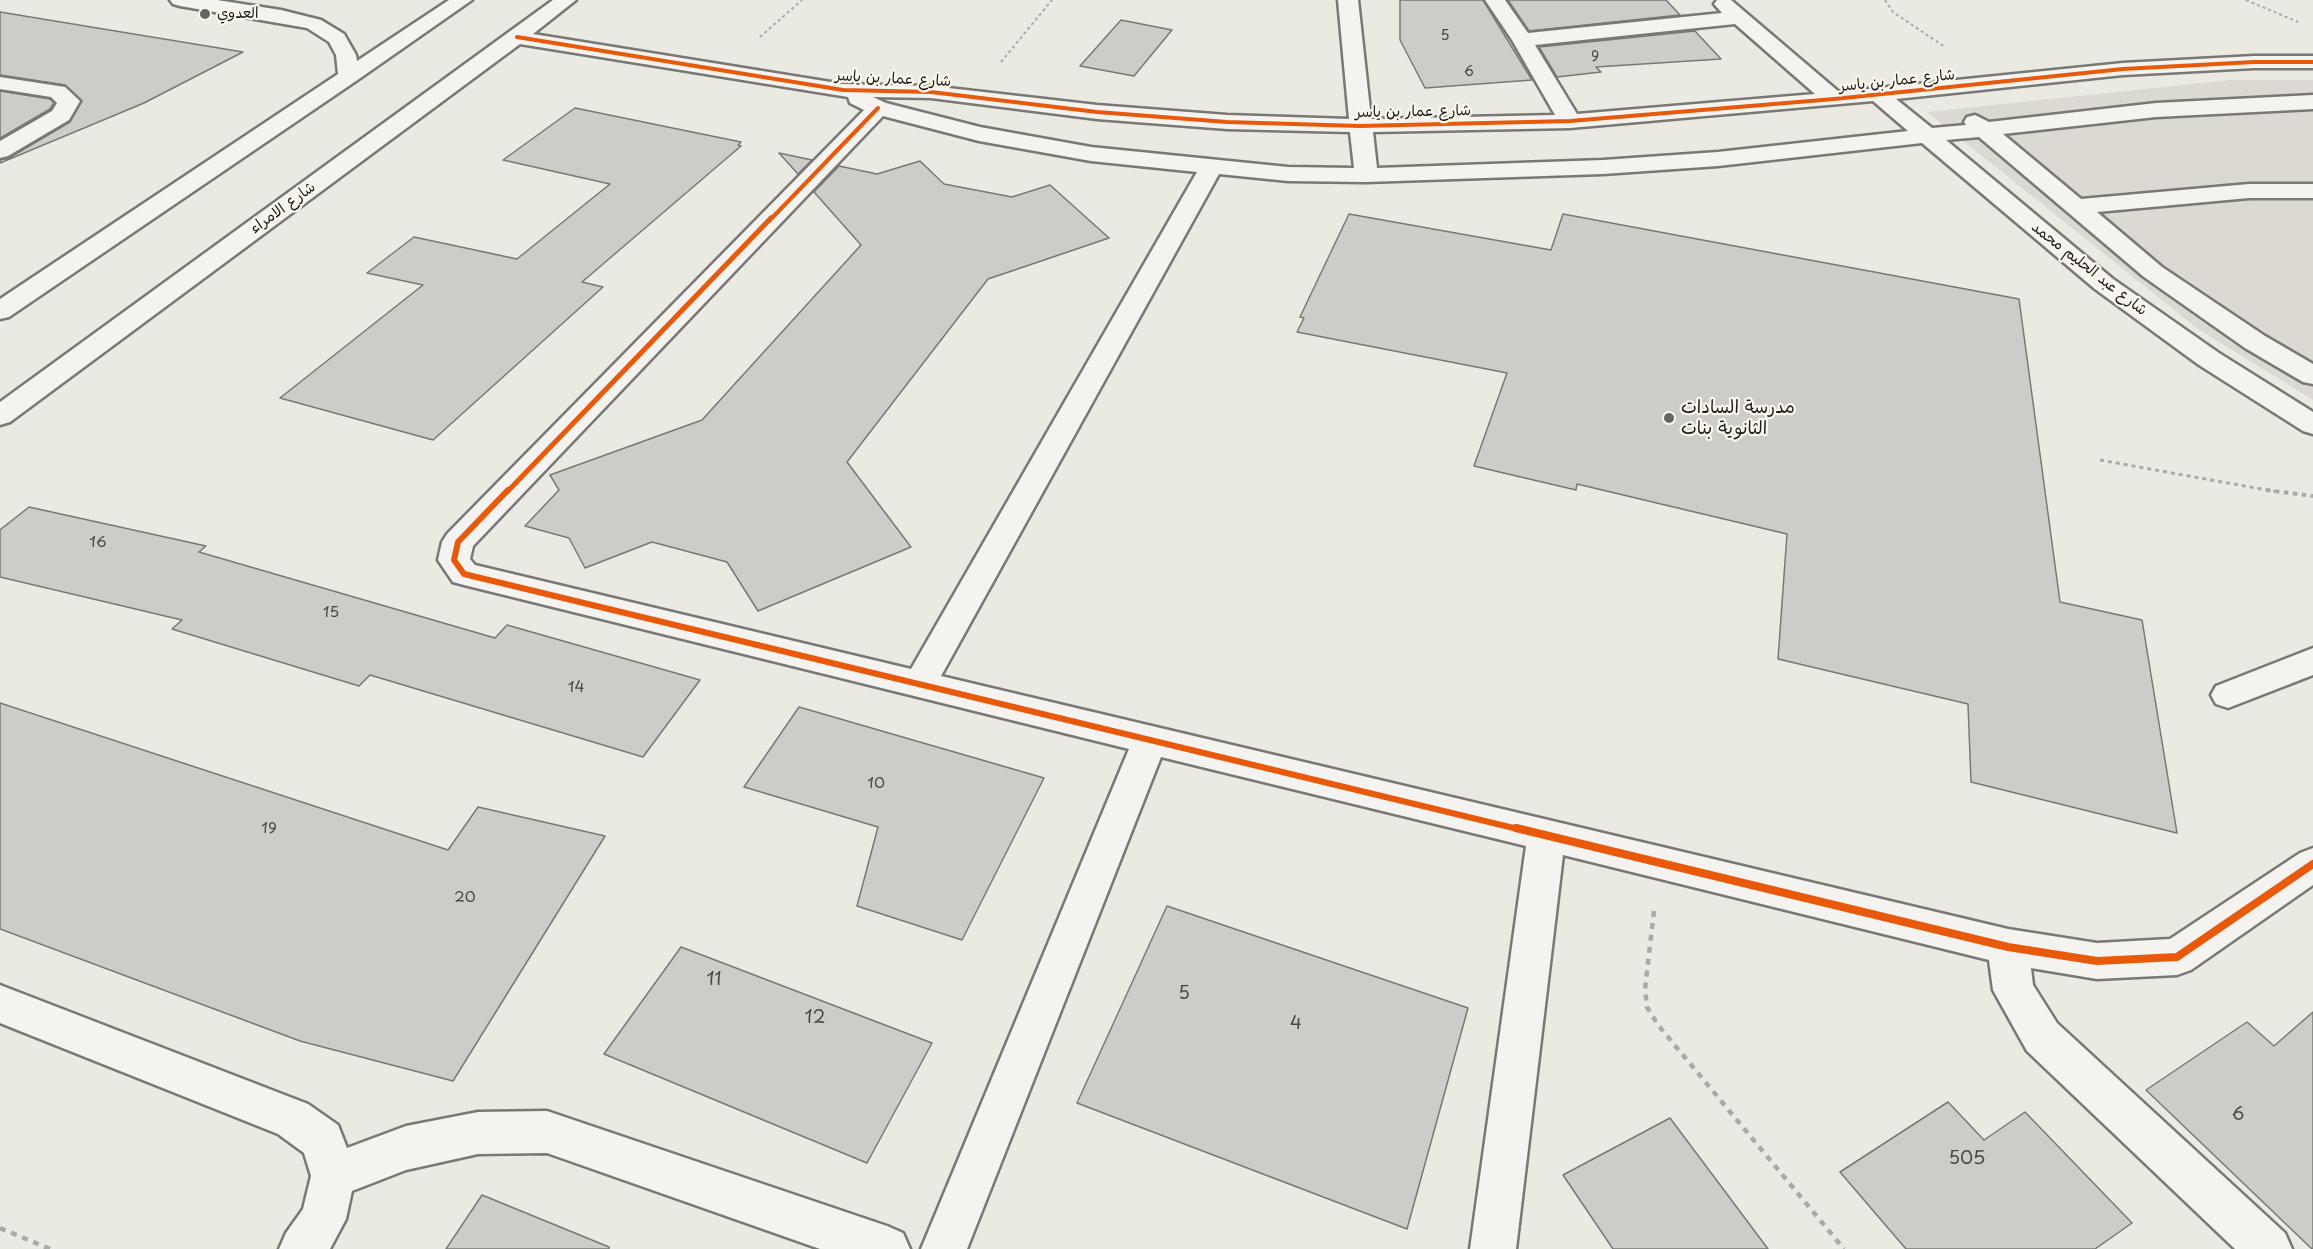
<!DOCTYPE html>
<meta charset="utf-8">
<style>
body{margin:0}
canvas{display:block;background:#eae9e2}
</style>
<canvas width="2313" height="1249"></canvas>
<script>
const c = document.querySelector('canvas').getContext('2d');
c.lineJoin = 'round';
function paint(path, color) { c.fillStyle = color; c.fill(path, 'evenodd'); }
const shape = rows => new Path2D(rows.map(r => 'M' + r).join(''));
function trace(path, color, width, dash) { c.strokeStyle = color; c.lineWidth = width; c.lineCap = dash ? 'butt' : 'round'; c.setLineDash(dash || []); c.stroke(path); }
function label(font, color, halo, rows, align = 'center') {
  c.font = font + ' "Playpen Sans","Playpen Sans Arabic",sans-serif'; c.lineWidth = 4.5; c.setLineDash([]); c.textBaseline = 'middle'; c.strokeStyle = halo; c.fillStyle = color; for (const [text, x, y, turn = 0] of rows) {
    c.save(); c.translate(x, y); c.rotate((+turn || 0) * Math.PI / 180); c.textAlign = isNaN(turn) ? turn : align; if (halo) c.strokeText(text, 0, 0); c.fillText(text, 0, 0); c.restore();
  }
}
paint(shape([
 [2231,80,2313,80,2313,400,2198,329,1927,112]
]), '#dbd9d1');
const building = shape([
 [1400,0,1483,0,1532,80,1425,88,1400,40,1400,0],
 [1508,0,1666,0,1680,15,1529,31,1508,0],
 [0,12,243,52,144,103,0,163,0,160,9,158,70,122,82,101,65,85,0,75,0,12],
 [1121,20,1172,30,1134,76,1080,66,1121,20],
 [1695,31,1721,59,1596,67,1601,72,1557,77,1539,47,1695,31],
 [0,91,50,99,54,103,50,109,0,138,0,91],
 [575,108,741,142,738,145,741,146,582,282,603,287,433,440,280,398,423,285,367,273,414,237,517,259,610,184,503,160,575,108],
 [779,153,812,160,798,174,779,153],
 [920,161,944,184,1012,197,1050,185,1109,238,988,279,847,462,911,547,758,611,727,562,652,542,585,568,569,538,525,526,559,490,550,475,702,420,861,245,814,192,839,166,877,174,920,161],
 [1349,214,1551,250,1563,214,2019,299,2060,602,2142,620,2177,833,1971,782,1968,704,1778,659,1787,534,1577,484,1576,490,1474,466,1507,373,1297,332,1304,318,1300,317,1349,214],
 [29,507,206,546,199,552,495,638,507,625,700,680,643,757,370,675,359,686,172,629,182,620,0,577,0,530,29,507],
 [0,703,448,850,478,807,605,836,453,1081,300,1041,0,929,0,703],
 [799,707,1044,778,962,940,857,906,878,827,744,787,799,707],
 [1167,906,1468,1008,1407,1229,1077,1103,1167,906],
 [681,947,932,1043,867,1163,604,1054,681,947],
 [2313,1012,2313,1249,2312,1249,2146,1090,2247,1022,2274,1046,2313,1012],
 [1948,1102,1984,1140,2025,1112,2132,1223,2095,1249,1906,1249,1840,1172,1948,1102],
 [1670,1118,1768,1249,1613,1249,1563,1175,1670,1118],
 [482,1195,609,1247,609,1249,446,1249,482,1195]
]);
paint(building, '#cdccc8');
trace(building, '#797875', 1.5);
const minor = shape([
 [170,0,217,0,281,10,321,20,344,34,356,55,357,61,449,0,472,0,356,81,9,317,0,319,0,299,338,74,336,55,329,42,307,28,180,6,173,4,170,0],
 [553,0,576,0,533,34,843,84,931,86,1097,105,1227,115,1349,119,1338,0,1358,0,1371,119,1555,115,1512,40,1485,0,1505,0,1528,33,1722,13,1714,4,1717,0,1731,0,1839,92,2123,63,2254,56,2313,56,2313,68,2254,68,2123,75,1896,99,1932,128,1966,125,1964,122,1967,117,1975,115,1989,122,2156,103,2313,95,2313,109,2156,117,2003,134,2081,199,2249,184,2313,184,2313,198,2249,198,2097,212,2162,267,2265,336,2313,364,2313,384,2303,382,2245,348,2144,277,1979,137,1946,140,2113,279,2219,353,2313,412,2313,434,2303,431,2199,365,2095,289,1922,143,1718,166,1603,174,1366,182,1288,181,1219,174,941,676,2008,929,2097,943,2170,939,2300,853,2313,848,2313,885,2191,970,2177,975,2097,979,2031,968,2033,985,2057,1023,2285,1233,2292,1249,2235,1249,2027,1051,1993,990,1989,960,1563,855,1516,1249,1470,1249,1526,846,1161,757,967,1249,921,1249,1129,749,464,585,453,582,438,560,442,542,447,534,864,110,850,103,848,97,520,44,10,422,0,425,0,402,553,0],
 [1735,24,1815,94,1577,114,1535,45,1735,24],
 [873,97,931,98,1097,119,1227,129,1350,132,1354,168,1288,167,1091,147,980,127,886,103,873,97],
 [1873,101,1908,131,1718,152,1603,160,1377,168,1373,132,1570,128,1873,101],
 [883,116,979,141,1091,161,1197,172,911,669,475,565,470,559,473,546,883,116],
 [0,77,65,87,80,101,69,120,8,156,0,158,0,141,52,111,57,103,51,97,0,89,0,77],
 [2313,648,2313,675,2228,708,2216,704,2211,695,2216,686,2313,648],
 [0,985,308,1104,338,1125,347,1148,406,1126,478,1112,547,1111,887,1226,903,1233,910,1249,820,1249,547,1153,478,1154,406,1170,352,1191,346,1219,330,1249,279,1249,286,1233,303,1209,311,1176,304,1153,278,1134,0,1023,0,985]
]);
trace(minor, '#797875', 5);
trace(shape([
 [1885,0,1893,12,1945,47],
 [2246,0,2298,22],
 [760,37,802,0],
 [1001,62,1052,0]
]), '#aaa9a6', 2, [3, 3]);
trace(shape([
 [2100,460,2278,492]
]), '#aaa9a6', 3, [4, 4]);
trace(shape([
 [2266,490,2313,496]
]), '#aaa9a6', 4, [4.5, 4.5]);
trace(shape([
 [1654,911,1645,989,1647,1007,1658,1025,1844,1249],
 [0,1228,50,1249]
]), '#aaa9a6', 4.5, [6, 6]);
paint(minor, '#f4f3ef');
trace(shape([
 [517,37,843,90,931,92,1097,112,1227,122,1360,126,1570,121,1834,99,2123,69,2254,62,2313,62],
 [770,220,878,108]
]), '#e8590c', 4);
trace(shape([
 [507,492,771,218]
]), '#e8590c', 5);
trace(shape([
 [508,490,458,542,454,560,464,574,1522,830]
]), '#e8590c', 6);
trace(shape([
 [1516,828,2008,947,2097,961,2177,957,2313,864]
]), '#e8590c', 8);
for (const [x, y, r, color] of [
 [205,14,6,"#646461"],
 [1669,418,6,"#646461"]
]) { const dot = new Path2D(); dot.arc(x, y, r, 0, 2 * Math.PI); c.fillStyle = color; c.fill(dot); trace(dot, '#fbf7ec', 2); }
label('14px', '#484847', null, [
 ["5",1445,36],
 ["9",1595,57],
 ["6",1469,72]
]);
label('15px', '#1c1c1c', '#fbf7ec', [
 ["العدوي",217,14]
], 'left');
label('15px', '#1c1c1c', '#fbf7ec', [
 ["شارع عمار بن ياسر",893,79,3],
 ["شارع عمار بن ياسر",1897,81,-6],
 ["شارع عمار بن ياسر",1413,112,-1],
 ["شارع الامراء",283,208,-36],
 ["شارع عبد الحليم محمد",2089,269,38]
]);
label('15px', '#484847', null, [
 ["16",98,543],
 ["15",331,613],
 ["14",576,688],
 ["10",876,784],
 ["19",269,829],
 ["20",465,898]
]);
label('18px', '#1c1c1c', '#fbf7ec', [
 ["مدرسة السادات",1681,408],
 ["الثانوية بنات",1681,429]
], 'left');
label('18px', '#484847', null, [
 ["11",714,980],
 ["5",1184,994],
 ["12",815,1018],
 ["4",1296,1024],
 ["6",2238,1115],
 ["505",1967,1159]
]);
</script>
